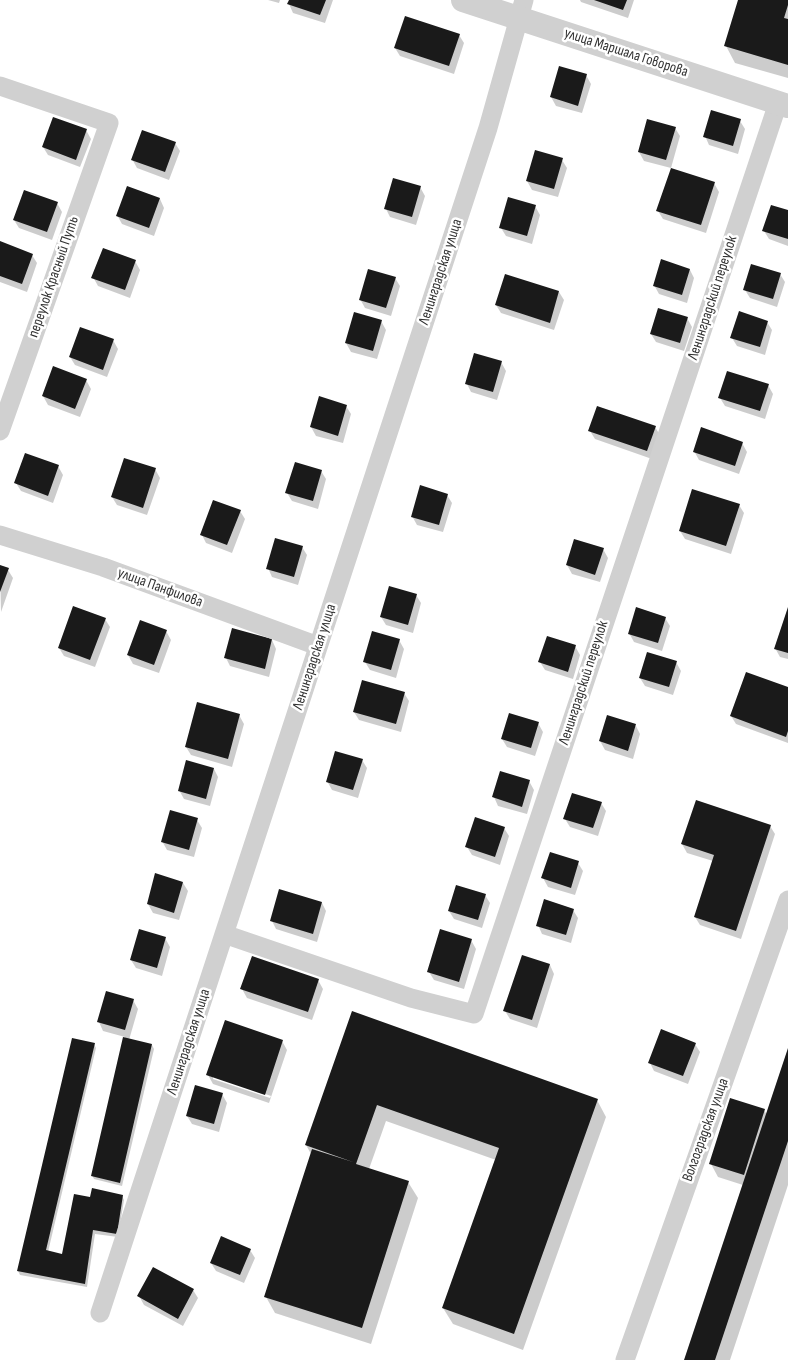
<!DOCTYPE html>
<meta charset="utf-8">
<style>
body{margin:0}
canvas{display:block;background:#fff}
</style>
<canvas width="788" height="1360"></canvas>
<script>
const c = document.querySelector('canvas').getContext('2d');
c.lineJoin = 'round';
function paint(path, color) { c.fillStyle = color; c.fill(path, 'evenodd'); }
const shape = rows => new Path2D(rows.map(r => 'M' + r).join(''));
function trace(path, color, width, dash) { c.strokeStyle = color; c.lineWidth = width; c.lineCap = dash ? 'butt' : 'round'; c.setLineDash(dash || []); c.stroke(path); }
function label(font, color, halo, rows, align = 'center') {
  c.font = font + ' "Sofia Sans Condensed",sans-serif'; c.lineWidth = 5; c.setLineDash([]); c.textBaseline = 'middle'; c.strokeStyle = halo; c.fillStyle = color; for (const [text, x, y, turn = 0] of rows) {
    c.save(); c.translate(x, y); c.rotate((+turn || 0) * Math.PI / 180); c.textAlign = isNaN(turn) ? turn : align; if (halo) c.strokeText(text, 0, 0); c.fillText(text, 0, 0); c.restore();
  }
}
paint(shape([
 [268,0,280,0,279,3],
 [290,0,333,0,325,23,293,13,289,4],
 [580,0,634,0,628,18,581,2],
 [739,0,788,0,788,78,735,63,726,46],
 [459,35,464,43,454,74,400,56,395,48],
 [586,75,591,84,582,113,556,106,551,97],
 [740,121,745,129,738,154,709,145,705,136],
 [675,128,680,136,671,168,644,161,639,152],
 [86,130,91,139,80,167,48,155,43,147],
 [175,143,180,151,169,180,137,168,132,159],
 [562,160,567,168,558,197,532,190,527,181],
 [714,183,719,192,706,233,663,219,658,211],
 [127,187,160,199,164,208,154,236,122,224,117,215],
 [420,187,425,196,416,225,390,217,386,209],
 [57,203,62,212,52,240,19,228,14,220],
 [535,206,540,215,532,244,506,236,501,228],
 [788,212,788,246,769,239,764,231],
 [0,244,32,255,37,263,27,292,0,282],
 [135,261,140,270,130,298,98,286,93,277],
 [690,270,694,278,687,303,659,294,654,285],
 [780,274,785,282,777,307,750,298,745,290],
 [395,278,400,286,391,316,365,308,360,299],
 [559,292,564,300,554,330,501,313,496,305],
 [687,318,692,327,684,351,656,342,651,334],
 [381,321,386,330,377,359,351,352,346,343],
 [767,322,772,330,765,355,737,346,732,338],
 [113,340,118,349,107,377,75,365,70,357],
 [501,362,506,371,497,400,471,392,467,384],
 [86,380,91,389,80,417,48,405,43,396],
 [768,385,773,394,765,419,725,406,720,398],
 [346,406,351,414,343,443,316,436,311,427],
 [655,427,660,435,652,459,595,439,590,431],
 [742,443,747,452,739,474,699,460,694,451],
 [58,466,63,475,53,503,21,491,16,483],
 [155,469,160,478,147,515,117,505,112,497],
 [321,471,326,479,318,509,292,501,287,493],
 [447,495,452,503,443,532,417,525,412,516],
 [739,505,744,513,731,554,685,539,680,531],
 [240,511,245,519,232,553,206,543,202,535],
 [302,547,307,555,298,585,272,577,268,568],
 [603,549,608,558,600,582,572,574,567,565],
 [0,567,8,570,13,578,1,612],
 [416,595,421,603,413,633,386,625,381,617],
 [788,610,788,659,780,657,775,648],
 [665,618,670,626,662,651,634,642,629,633],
 [105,619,110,627,95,667,64,656,59,648],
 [166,631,171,640,159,673,133,664,128,655],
 [272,640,276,649,269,677,230,666,226,658],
 [399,640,404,649,396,678,370,670,365,662],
 [575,646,580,655,573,679,545,670,540,662],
 [676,662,681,671,673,695,645,686,640,678],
 [788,689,788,743,736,724,731,716],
 [404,693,409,701,401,732,359,720,354,712],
 [239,715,244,724,232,767,191,755,186,747],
 [538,723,543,732,535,756,507,747,502,739],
 [636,726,640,734,633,759,605,750,600,741],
 [362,760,367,768,358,798,332,790,327,781],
 [214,769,218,777,210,806,184,799,179,790],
 [529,781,534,790,527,814,498,806,494,797],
 [601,803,606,811,598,836,570,827,565,819],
 [197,820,202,828,194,857,167,850,162,841],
 [770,826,775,834,741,939,700,925,695,917,713,861,687,853,682,844],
 [504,828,509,836,500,865,472,855,467,847],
 [578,863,583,871,575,895,548,887,543,878],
 [156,875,183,883,188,891,179,920,153,913,148,904],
 [485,895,490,903,482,928,454,919,449,911],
 [322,903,326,911,317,942,276,929,272,921],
 [573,910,578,918,571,943,542,934,538,925],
 [165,938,170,947,162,976,136,968,131,960],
 [471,940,476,949,464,989,434,980,429,972],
 [523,956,550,965,554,974,537,1028,510,1019,505,1011],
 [318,980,323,989,312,1020,247,998,242,989],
 [133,1000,138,1009,129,1040,152,1045,154,1049,122,1186,94,1179,92,1175,125,1037,103,1031,99,1022],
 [353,1013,597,1100,606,1117,523,1350,453,1324,443,1308,496,1160,386,1121,369,1169,408,1182,418,1198,371,1344,275,1313,266,1297,311,1154,306,1145],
 [73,1040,94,1044,96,1048,48,1252,63,1255,91,1199,122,1196,124,1200,118,1237,95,1234,87,1287,20,1275,18,1271],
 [282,1041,287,1050,269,1103,213,1084,208,1075],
 [213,1076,271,1096,270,1098,213,1079],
 [695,1044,700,1052,688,1084,654,1071,650,1063],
 [788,1051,788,1185,730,1360,685,1360,743,1185,718,1177,711,1164,764,1110,767,1115],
 [222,1094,227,1103,219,1132,192,1124,187,1116],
 [250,1250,255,1258,244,1283,216,1271,211,1263],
 [193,1290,198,1298,183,1326,144,1305,139,1296]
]), '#0003');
paint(shape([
 [289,0,326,0,320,15,287,4],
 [594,0,627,0,623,10],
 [738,0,788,0,788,5,784,18,788,19,788,65,724,46],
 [405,16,460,34,449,66,394,48],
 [559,66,587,74,578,106,550,97],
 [711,110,741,119,733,146,703,137],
 [53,117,87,129,76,160,42,147],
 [647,119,676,127,666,160,638,152],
 [142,130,176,142,165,172,131,160],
 [535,150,563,158,554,189,526,181],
 [671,168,715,182,701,225,656,211],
 [393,178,421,186,412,217,384,209],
 [127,186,160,198,149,228,116,216],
 [24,190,58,202,47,232,13,220],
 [508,197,536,205,527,236,499,228],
 [771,205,788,210,788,239,762,231],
 [0,241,33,254,22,284,0,276],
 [103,248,136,260,125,290,91,278],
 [661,259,690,269,682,295,653,286],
 [751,264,781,273,773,299,743,290],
 [368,269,396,277,386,308,359,300],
 [505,274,559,291,550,323,495,305],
 [658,308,688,317,680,343,650,334],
 [739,311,768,321,760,347,730,338],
 [354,312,382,320,373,351,345,343],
 [80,327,114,339,103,370,69,357],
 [474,353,502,361,493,392,465,384],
 [53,366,87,379,75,409,42,396],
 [727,371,769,384,760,411,718,398],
 [319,396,347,405,338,436,310,427],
 [597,406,656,426,647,451,588,431],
 [701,427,743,442,735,466,693,452],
 [25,453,59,465,48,496,14,483],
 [124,458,156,468,143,508,111,497],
 [295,462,322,470,313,501,285,493],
 [420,485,448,494,439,525,411,517],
 [692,489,740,504,726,546,679,531],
 [213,500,241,510,227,545,200,535],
 [275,538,303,546,294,577,266,569],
 [574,539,604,548,595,575,566,565],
 [0,565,9,568,0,592],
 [389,586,417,594,408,625,380,617],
 [73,606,106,618,90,660,58,648],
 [636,607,666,617,658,643,628,634],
 [788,607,788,653,774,649],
 [140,620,167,630,154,665,127,655],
 [232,628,272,639,265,669,224,658],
 [372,631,400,639,391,670,363,662],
 [547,636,576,645,568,672,538,662],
 [647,652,677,661,669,687,639,678],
 [746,672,788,687,788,731,786,737,730,716],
 [362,680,405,692,396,724,353,712],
 [197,702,240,714,228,759,185,747],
 [509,713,539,722,531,748,501,739],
 [607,715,636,724,628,751,599,741],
 [335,751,363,759,353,790,326,782],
 [186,760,214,768,206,799,178,791],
 [500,771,530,780,522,807,492,797],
 [572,793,602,802,593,828,563,819],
 [696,800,771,825,736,931,694,917,714,855,681,844],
 [170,810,198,818,189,850,161,842],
 [475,817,505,827,495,857,465,847],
 [550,852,579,861,571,888,541,878],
 [155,873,183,882,174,913,147,904],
 [456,885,486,894,478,920,448,911],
 [279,889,322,902,313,934,270,921],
 [544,899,574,909,566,935,536,926],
 [139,929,166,937,157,968,130,960],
 [440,929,472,939,459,982,427,972],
 [522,955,550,964,532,1020,503,1011],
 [252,956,319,979,308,1012,240,989],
 [106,991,134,999,125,1030,97,1022],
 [352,1011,598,1099,514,1334,442,1308,499,1148,377,1105,356,1164,409,1181,362,1328,264,1297,312,1149,353,1162,305,1145],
 [225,1020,283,1040,265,1095,206,1075],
 [661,1029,696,1043,683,1076,648,1063],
 [123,1037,152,1044,120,1183,91,1176],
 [72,1038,95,1043,46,1250,62,1254,74,1194,90,1197,92,1188,123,1195,117,1234,93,1230,85,1284,17,1271],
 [788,1048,788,1141,715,1360,684,1360],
 [195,1085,223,1093,214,1124,186,1116],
 [730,1098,765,1109,744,1175,709,1164],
 [221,1236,251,1249,240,1275,210,1263],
 [153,1267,194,1289,178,1319,137,1296]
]), '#1a1a1a');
trace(shape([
 [0,86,109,123,0,431],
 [0,535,103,567,318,646],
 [224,934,411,998,474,1014,778,103],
 [100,1313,488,128,524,0],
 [625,1360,788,900]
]), '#d0d0d0', 19);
trace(shape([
 [463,0,788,106]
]), '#d0d0d0', 24);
label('15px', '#333', '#fff', [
 ["улица Маршала Говорова",626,53,18],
 ["Ленинградская улица",441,272,-72],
 ["переулок Красный Путь",54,277,-71],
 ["Ленинградский переулок",713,298,-72],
 ["улица Панфилова",160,588,20],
 ["Ленинградская улица",315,657,-72],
 ["Ленинградский переулок",584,683,-72],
 ["Ленинградская улица",189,1042,-72],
 ["Волгоградская улица",706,1130,-70]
]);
</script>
